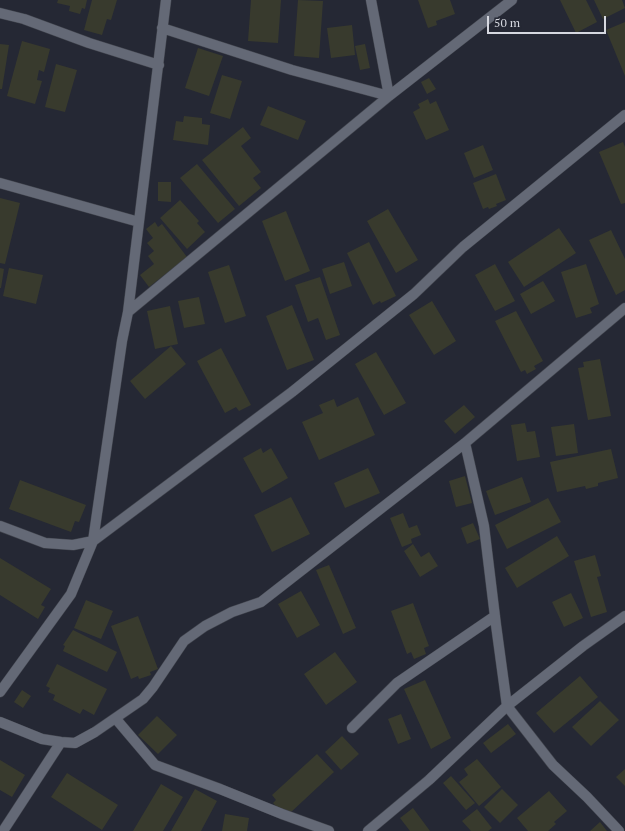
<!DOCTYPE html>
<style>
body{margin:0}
#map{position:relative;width:625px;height:831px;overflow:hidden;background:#252834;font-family:"PT Serif",serif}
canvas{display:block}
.scale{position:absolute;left:487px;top:16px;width:119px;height:18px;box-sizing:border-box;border:2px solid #d6d8e0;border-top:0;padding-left:5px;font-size:12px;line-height:14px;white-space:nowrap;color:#d6d8e0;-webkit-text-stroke:3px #252834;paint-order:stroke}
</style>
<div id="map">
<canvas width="625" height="831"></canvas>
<div class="scale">50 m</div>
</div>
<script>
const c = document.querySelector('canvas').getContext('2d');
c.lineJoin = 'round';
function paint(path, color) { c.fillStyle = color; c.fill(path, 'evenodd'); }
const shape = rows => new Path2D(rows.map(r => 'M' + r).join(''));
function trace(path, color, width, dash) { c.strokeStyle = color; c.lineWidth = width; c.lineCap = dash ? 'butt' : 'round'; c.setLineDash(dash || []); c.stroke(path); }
paint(shape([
 [58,0,87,0,85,9,82,8,80,14,69,11,70,6,57,3],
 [92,0,117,0,111,20,107,19,102,35,84,30],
 [251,0,281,0,278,43,248,41],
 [298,0,323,1,319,58,294,56],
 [418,0,450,0,455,14,436,21,437,25,428,28],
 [560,0,586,0,597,22,576,33],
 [594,0,622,0,625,8,603,19],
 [625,22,625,76,606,30],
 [352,25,355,55,331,58,327,28],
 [22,41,50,49,44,72,39,70,37,80,42,81,35,104,7,96],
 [0,44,9,45,2,89,0,89],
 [365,44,370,68,360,70,355,46],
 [198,48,223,56,209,96,185,88],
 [56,64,77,70,65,112,45,107],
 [222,75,242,81,230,119,210,113],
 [429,78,436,89,427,94,421,82],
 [428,99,430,104,436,101,449,130,426,140,413,112,420,108,418,104],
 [268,106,306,121,298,140,260,125],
 [184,116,202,118,202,124,210,125,208,145,173,140,176,121,183,122],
 [243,127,251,138,241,146,261,172,253,178,261,188,239,206,202,160],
 [623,142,625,147,625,203,621,204,599,152],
 [483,145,493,170,474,178,464,153],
 [197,164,235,209,218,223,180,178],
 [496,174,506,200,496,204,497,206,489,209,488,207,483,209,473,183],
 [158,182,171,182,171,202,158,201],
 [0,198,20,203,5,264,0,263],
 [180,200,199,221,197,223,205,232,187,249,160,218],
 [388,209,418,260,396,273,367,221],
 [286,211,310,271,285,281,262,221],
 [155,222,158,227,162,224,187,257,149,287,140,275,154,264,148,256,154,251,147,243,153,238,146,229],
 [559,228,576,253,524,287,508,262],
 [611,230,625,259,625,290,616,295,589,240],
 [369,242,396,296,381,303,380,301,373,305,347,253],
 [344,262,352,286,330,294,322,269],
 [495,264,515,301,495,311,475,275],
 [586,264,599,304,590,308,592,313,576,318,561,272],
 [229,265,246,316,225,323,208,272],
 [0,268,4,269,1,288,0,288],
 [9,268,43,275,36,304,3,296],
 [320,277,340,335,326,340,318,318,308,322,295,285],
 [543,281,555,301,531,314,520,294],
 [199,297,205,324,184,328,178,301],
 [432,301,456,341,434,355,409,315],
 [292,305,314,360,287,370,266,316],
 [170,306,178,344,155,349,147,311],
 [516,311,543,361,534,366,536,369,527,374,525,370,521,372,495,321],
 [171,346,186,364,145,399,130,381],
 [221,348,251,405,239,411,236,407,225,413,197,361],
 [376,352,406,403,384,415,355,364],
 [600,359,611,416,588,420,578,368,584,367,583,362],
 [358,397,375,435,319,460,302,422,323,413,319,405,334,399,337,407],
 [464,405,475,417,455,434,444,421],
 [525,423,527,432,535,431,540,457,517,461,511,425],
 [574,424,578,453,556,456,551,427],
 [261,448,263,453,271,448,288,478,262,493,243,458],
 [611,449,618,478,598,483,598,486,586,489,585,486,557,492,550,462],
 [368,468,380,493,345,508,334,483],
 [465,476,472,503,456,507,449,481],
 [522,477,531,502,495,515,486,491],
 [20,480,86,505,79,522,75,521,71,532,9,509],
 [291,497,310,534,272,552,254,515],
 [548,498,561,522,507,549,495,525],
 [403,513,409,528,417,525,421,535,411,539,412,543,402,547,390,518],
 [473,523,480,539,467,544,461,528],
 [557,536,569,556,517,588,505,568],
 [413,544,421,557,429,552,438,566,420,577,404,551],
 [595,555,601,576,597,577,607,612,591,617,574,561],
 [0,558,51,589,41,605,45,607,38,619,0,595],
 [329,565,356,628,343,634,316,570],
 [301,591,320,625,297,638,278,604],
 [571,593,583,618,564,627,552,602],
 [86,600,113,611,101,639,74,628],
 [413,603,429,646,424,648,426,654,414,659,411,652,407,654,391,611],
 [138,616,158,669,150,672,151,675,139,679,138,676,131,679,111,626],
 [73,630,117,652,107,672,63,651,65,646,63,645],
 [335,652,357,682,326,705,304,674],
 [57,664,107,689,94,715,83,709,80,714,53,700,55,695,48,692,50,688,46,686],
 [580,676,598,697,554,733,536,713],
 [425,680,451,738,431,749,404,689],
 [22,690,31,696,23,708,14,702],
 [600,701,619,720,591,746,572,727],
 [401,714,411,739,398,744,388,719],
 [157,716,177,735,158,754,138,735],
 [508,724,516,734,491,753,483,743],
 [342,736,359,754,341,770,325,752],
 [317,754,334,772,289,814,283,814,273,803,276,800,272,795],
 [477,759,501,787,479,806,459,782,468,775,464,769],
 [0,760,25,775,12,797,0,790],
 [625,769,625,786,616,777],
 [67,773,118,805,102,830,51,797],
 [451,776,475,803,466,810,443,783],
 [161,784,183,797,163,831,133,831],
 [195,789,217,801,201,831,171,831],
 [502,789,518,805,500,823,484,807],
 [549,791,567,811,554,822,556,824,548,831,528,831,517,818],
 [413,808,430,831,410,831,400,818],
 [477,809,492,828,488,831,471,831,462,821],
 [225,814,249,818,247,831,222,831],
 [600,822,607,831,590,831]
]), '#383a2d');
const minor = shape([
 [0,13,24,19,89,43,159,65],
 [162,28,292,70,389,96,371,0],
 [0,183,139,222],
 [128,312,166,0],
 [465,443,484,526,496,625,507,706,553,765,587,797,619,831],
 [0,526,45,543,73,545,93,541,292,392,414,294,463,247,625,115],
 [0,692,71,594,93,541,122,341,128,312,389,96,512,0],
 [116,719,155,765,220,789,282,814,329,831],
 [0,722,42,739,61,742,75,743,95,732,143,699,153,687,184,641,205,626,232,612,261,602,465,443,625,308],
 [352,728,397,683,495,616],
 [3,831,61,742],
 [368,831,429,780,507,706,583,646,625,616]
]);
trace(minor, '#42454e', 11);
trace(minor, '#646976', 10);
</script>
